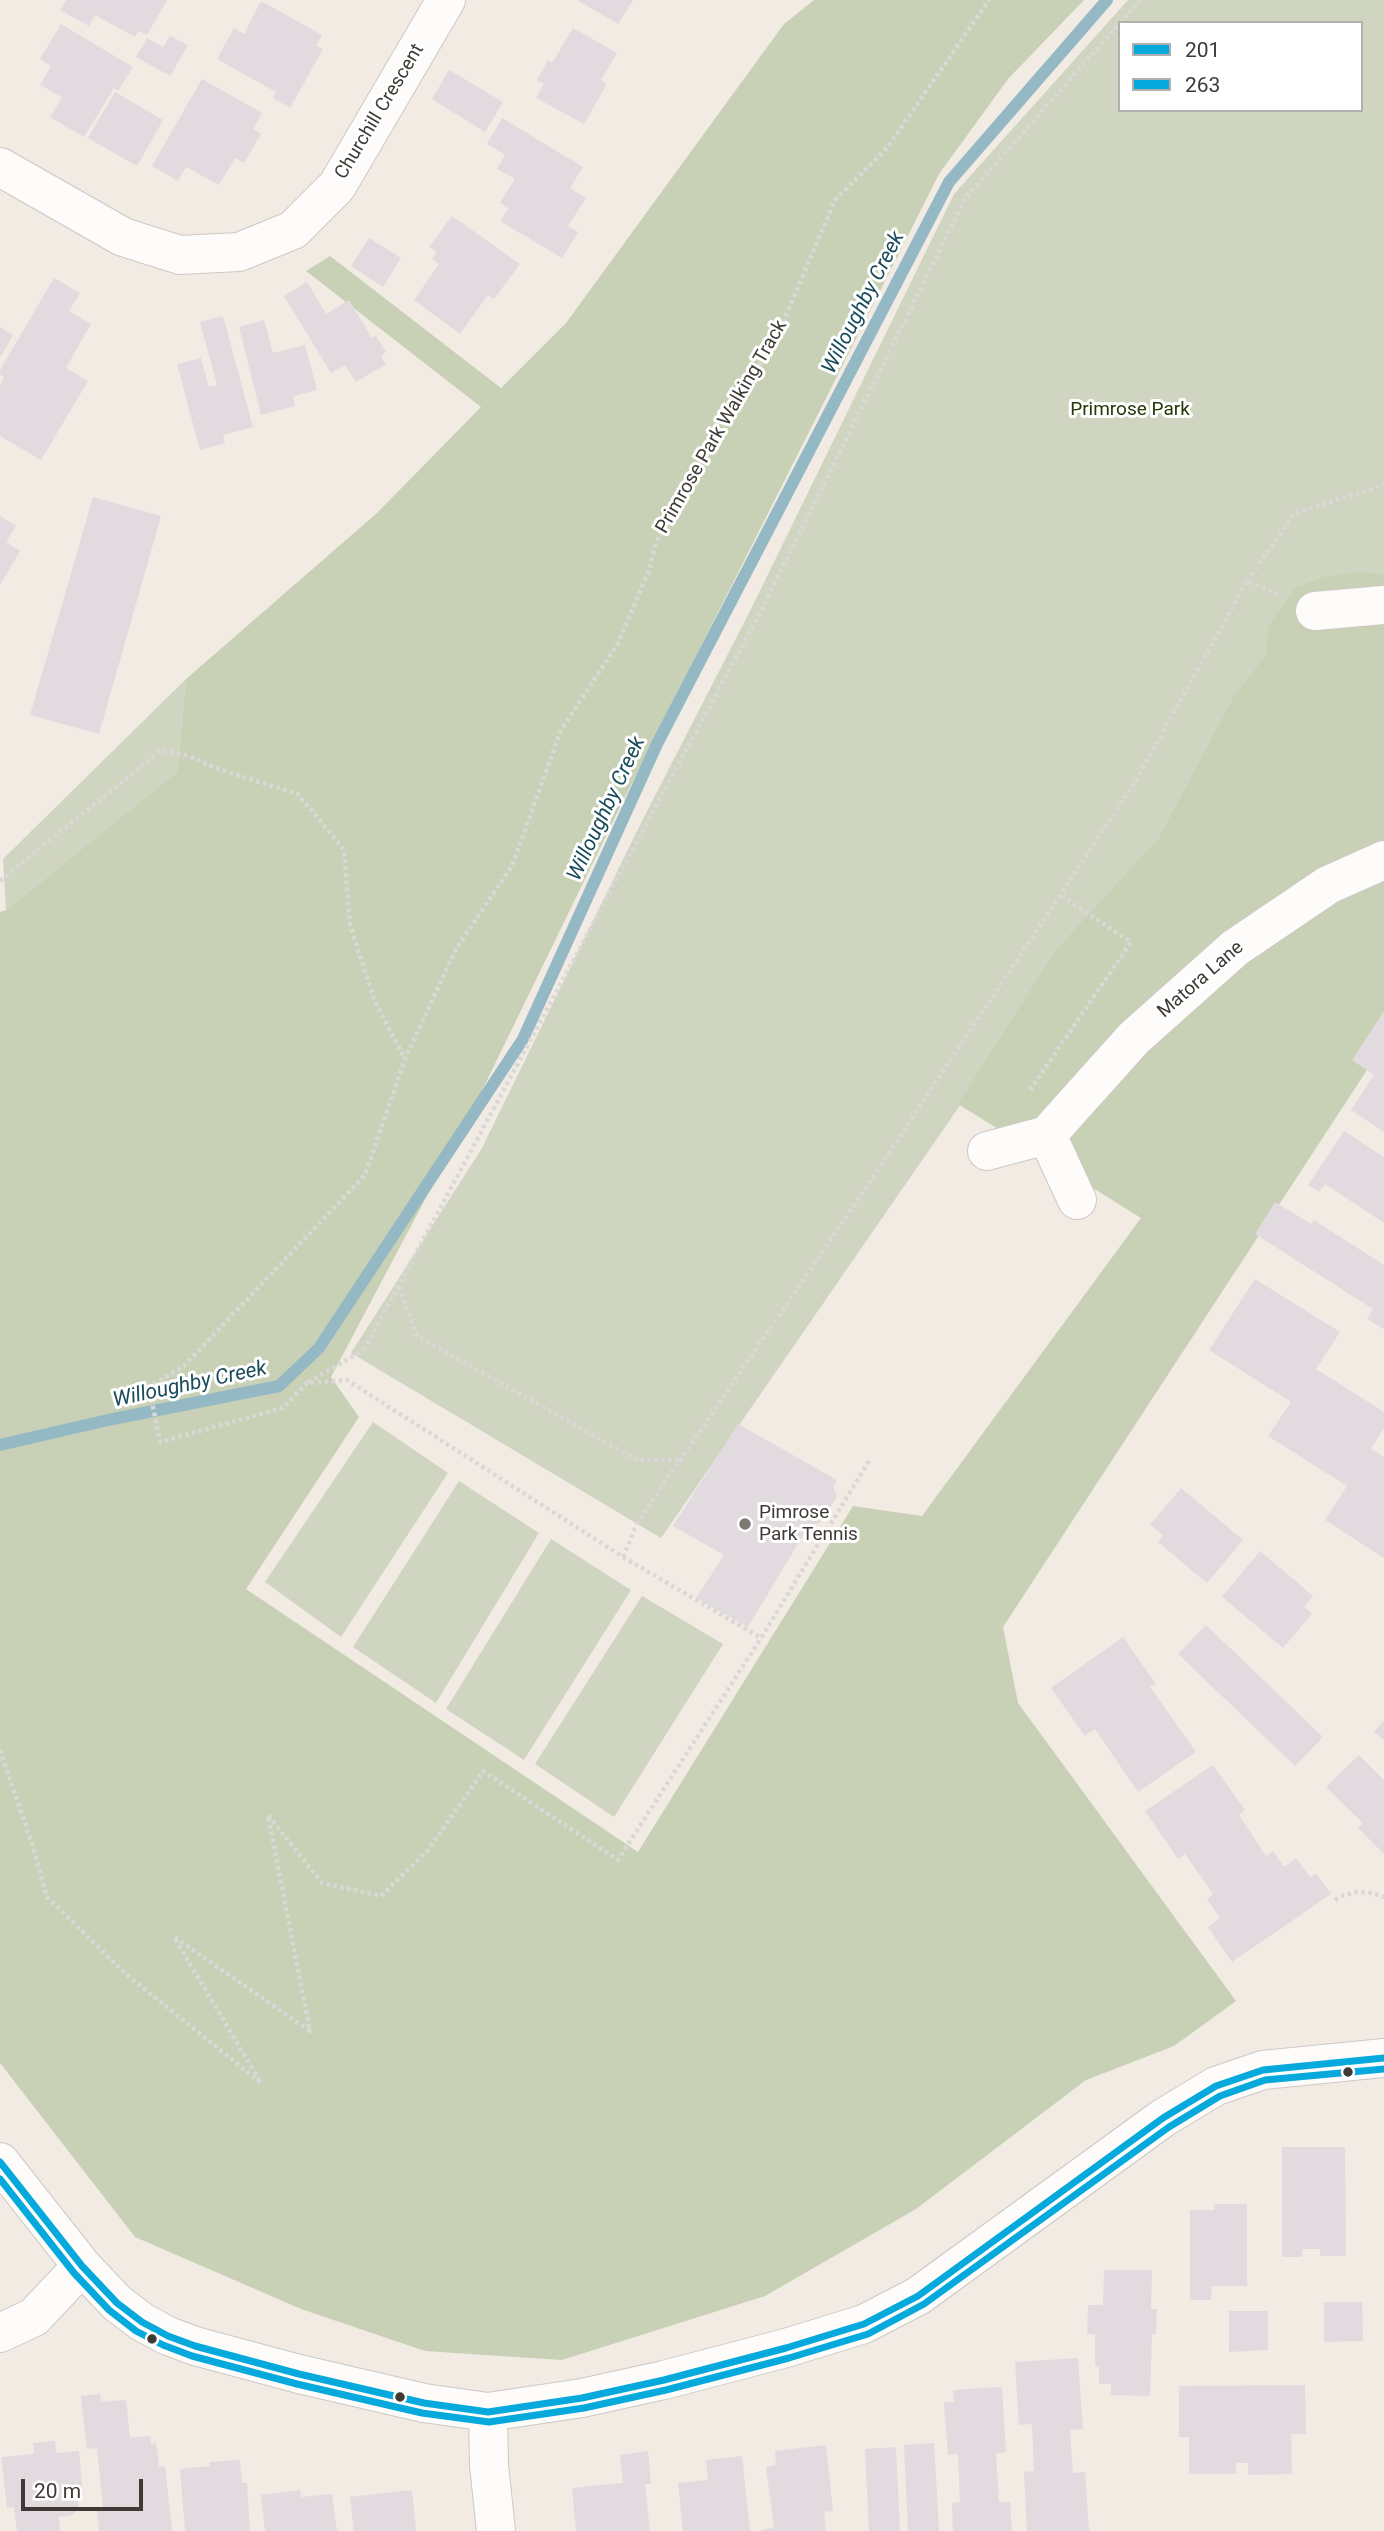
<!DOCTYPE html>
<style>
body{margin:0}
#map{position:relative;width:1384px;height:2531px;overflow:hidden;background:#f2ebe4;font-family:Roboto,sans-serif}
canvas{display:block}
.legend{position:absolute;left:1118px;top:21px;width:245px;height:91px;box-sizing:border-box;background:#fff;border:2px solid #b2b0ae;margin:0;padding:9px 12px;list-style:none;font-size:21px;color:#3f3a35}
.legend li{display:flex;align-items:center;gap:14px;height:35px}
.legend b{width:35px;border:2px solid #b2b0ae}
.scale{position:absolute;left:21px;top:2479px;width:122px;height:32px;box-sizing:border-box;border:4px solid #3f3a35;border-top:0;padding-left:9px;font-size:21px;line-height:24px;white-space:nowrap;color:#3f3a35;-webkit-text-stroke:5px #fff;paint-order:stroke}
</style>
<div id="map">
<canvas width="1384" height="2531"></canvas>
<ul class="legend">
<li><b style="height:9px;background:#06a9dc"></b>201</li>
<li><b style="height:9px;background:#06a9dc"></b>263</li>
</ul>
<div class="scale">20 m</div>
</div>
<script>
const c = document.querySelector('canvas').getContext('2d');
c.lineJoin = 'round';
function paint(path, color) { c.fillStyle = color; c.fill(path, 'evenodd'); }
const shape = rows => new Path2D(rows.map(r => 'M' + r).join(''));
function trace(path, color, width, dash) { c.strokeStyle = color; c.lineWidth = width; c.lineCap = dash ? 'butt' : 'round'; c.setLineDash(dash || []); c.stroke(path); }
function label(font, color, halo, rows, align = 'center') {
  c.font = font + ' Roboto,sans-serif'; c.lineWidth = 6; c.setLineDash([]); c.textBaseline = 'middle'; c.strokeStyle = halo; c.fillStyle = color; for (const [text, x, y, turn = 0] of rows) {
    c.save(); c.translate(x, y); c.rotate((+turn || 0) * Math.PI / 180); c.textAlign = isNaN(turn) ? turn : align; if (halo) c.strokeText(text, 0, 0); c.fillText(text, 0, 0); c.restore();
  }
}
paint(shape([
 [1128,0,1384,0,1384,589,1270,668,1241,758,970,1091,661,1538,351,1353,482,1148,640,825,751,609,954,194],
 [1120,23,1361,23,1361,110,1120,110],
 [186,679,177,772,6,910,3,859],
 [373,1422,448,1473,341,1637,265,1582],
 [459,1481,539,1533,436,1703,353,1647],
 [551,1539,631,1590,524,1760,446,1709],
 [642,1596,723,1644,614,1817,535,1764]
]), '#cfd5c0');
paint(shape([
 [814,0,1084,0,1008,79,939,174,623,801,474,1107,331,1377,359,1417,246,1589,638,1852,853,1506,922,1516,1141,1218,958,1104,1056,950,1159,838,1234,696,1267,654,1268,627,1295,588,1326,576,1362,572,1384,575,1384,1044,1003,1627,1018,1703,1236,2001,1174,2046,1086,2080,916,2209,765,2296,562,2360,425,2351,301,2309,135,2237,0,2063,0,912,6,910,177,772,186,679,377,513,481,407,306,271,330,256,501,388,566,323,784,24]
]), '#c8d1b5');
trace(shape([
 [0,1445,108,1420,279,1386,319,1348,523,1039,657,744,949,182,1107,0]
]), '#94b9c4', 12);
paint(shape([
 [66,0,167,0,147,35,139,31,135,37,95,15,89,26,60,10],
 [577,0,633,0,618,24],
 [261,1,322,35,316,46,323,49,290,108,273,98,276,92,217,59,234,28,244,34],
 [61,24,133,67,118,91,114,88,84,137,50,117,62,97,40,85,51,66,40,59],
 [573,28,617,53,601,80,607,84,584,124,536,98,544,84,537,80,548,60,552,63],
 [170,36,188,45,170,76,136,57,147,38,163,47],
 [449,70,503,102,485,132,432,99],
 [202,79,262,113,253,129,261,134,244,163,235,158,219,185,186,167,178,181,152,166],
 [115,92,163,120,137,166,88,138],
 [502,118,583,167,570,188,586,198,568,226,578,232,562,258,500,221,509,208,500,203,515,179,497,169,505,155,487,144],
 [452,216,520,264,494,299,488,295,460,334,414,300,439,264,432,259,437,252,429,247],
 [369,238,401,258,383,287,351,266],
 [54,278,80,293,69,311,91,324,66,368,88,381,41,460,0,436,0,385,4,377,0,375,0,370],
 [307,282,326,314,349,300,372,338,376,336,386,352,381,356,386,364,356,382,345,365,331,373,284,296],
 [223,316,253,427,223,435,225,443,200,450,177,364,201,358,209,387,217,385,200,322],
 [264,320,273,353,305,345,317,390,293,396,295,406,261,415,239,327],
 [0,327,13,335,0,358],
 [93,497,161,516,99,734,30,715],
 [0,516,16,526,6,542,20,551,0,585],
 [1384,1011,1384,1132,1351,1110,1374,1075,1352,1060],
 [1344,1131,1384,1157,1384,1223,1325,1184,1319,1192,1308,1185],
 [1275,1202,1311,1224,1314,1220,1384,1265,1384,1329,1367,1319,1373,1309,1255,1234],
 [1255,1279,1340,1332,1316,1369,1384,1412,1384,1428,1371,1449,1384,1457,1384,1558,1325,1520,1347,1486,1268,1436,1291,1402,1209,1350],
 [738,1424,837,1480,833,1486,837,1497,820,1523,808,1527,748,1627,696,1598,724,1555,673,1526],
 [1181,1488,1243,1540,1207,1583,1158,1542,1163,1535,1150,1525],
 [1260,1551,1313,1596,1304,1607,1312,1614,1283,1648,1222,1597],
 [1206,1625,1323,1737,1295,1766,1178,1654],
 [1123,1637,1156,1684,1150,1687,1196,1752,1138,1792,1095,1729,1085,1736,1051,1688],
 [1384,1720,1384,1740,1374,1732],
 [1359,1755,1384,1780,1384,1854,1358,1828,1363,1823,1326,1787],
 [1213,1765,1245,1810,1239,1815,1266,1856,1273,1851,1284,1867,1296,1858,1310,1877,1316,1873,1331,1894,1232,1962,1208,1927,1220,1918,1207,1899,1213,1894,1185,1854,1178,1859,1145,1811],
 [1282,2147,1345,2147,1346,2256,1320,2256,1320,2249,1302,2249,1302,2257,1282,2257],
 [1214,2204,1247,2204,1247,2286,1212,2286,1211,2300,1190,2300,1190,2210,1215,2210],
 [1104,2270,1152,2270,1151,2309,1157,2309,1156,2334,1152,2334,1150,2396,1111,2395,1111,2384,1099,2384,1099,2366,1095,2366,1095,2334,1087,2334,1088,2305,1103,2305],
 [1324,2302,1362,2302,1363,2341,1324,2342],
 [1229,2311,1268,2311,1268,2350,1229,2352],
 [1078,2358,1083,2429,1070,2430,1073,2473,1085,2472,1089,2531,1027,2531,1024,2472,1034,2471,1032,2424,1019,2425,1015,2362],
 [1305,2385,1306,2434,1291,2434,1292,2474,1248,2475,1248,2463,1236,2463,1236,2474,1189,2474,1189,2437,1179,2437,1179,2386],
 [1002,2387,1006,2452,996,2454,999,2502,1010,2502,1012,2531,953,2531,952,2503,960,2502,958,2454,948,2455,944,2402,954,2402,953,2390],
 [100,2394,101,2402,126,2400,130,2438,150,2436,151,2444,156,2443,159,2467,165,2466,172,2531,99,2531,97,2509,103,2508,97,2448,87,2449,81,2396],
 [55,2441,56,2453,79,2451,83,2495,77,2496,79,2508,73,2515,59,2517,60,2531,17,2531,14,2507,7,2508,1,2457,34,2454,33,2443],
 [934,2443,939,2531,908,2531,904,2445],
 [826,2445,833,2511,824,2512,826,2531,760,2531,774,2527,766,2467,776,2465,775,2451],
 [896,2447,900,2531,869,2531,865,2449],
 [648,2451,651,2484,645,2484,650,2531,576,2531,572,2488,623,2483,620,2455],
 [742,2456,750,2531,683,2531,678,2483,708,2480,706,2460],
 [240,2460,242,2483,247,2483,250,2531,185,2531,180,2469,210,2466,209,2462],
 [300,2490,301,2497,332,2494,337,2531,265,2531,261,2495],
 [412,2490,416,2531,354,2531,350,2497]
]), '#e1dadf');
const minor = shape([
 [0,167,123,237,180,255,239,252,293,230,337,186,446,0],
 [1315,611,1384,605],
 [1047,1135,1134,1038,1235,948,1328,885,1384,860],
 [1047,1135,1077,1200],
 [987,1151,1047,1135],
 [0,2162,82,2266,117,2303,142,2322,168,2336,195,2346,299,2374,424,2403,488,2412,582,2398,664,2380,786,2348,864,2324,918,2296,1163,2118,1216,2086,1263,2070,1384,2058],
 [0,2333,34,2317,82,2266],
 [488,2412,489,2465,496,2531]
]);
trace(minor, '#cdc8c3', 40);
trace(shape([
 [1120,23,1140,0],
 [1247,581,1295,513,1384,485],
 [0,881,161,750,189,756,221,770,298,794,344,850,350,925,375,1002,405,1059],
 [1030,1090,1131,942,1060,895],
 [399,1287,417,1336,637,1460,680,1460],
 [364,1350,762,609,966,197,1120,23],
 [308,1382,364,1350],
 [869,1461,761,1638,623,1557,347,1380,307,1383,283,1408,160,1442,149,1387,184,1366,365,1175,405,1059,456,949,512,866,561,730,617,645,648,573,656,542,779,332,835,200,887,148,989,0],
 [623,1557,637,1523,845,1219,1135,782,1247,581,1281,596],
 [0,1750,33,1847,47,1897,127,1975,261,2083,174,1937,310,2031,268,1815,322,1883,381,1896,428,1850,483,1771,618,1860,761,1638],
 [1335,1900,1344,1895,1357,1892,1372,1893,1384,1897]
]), '#dad8d6', 4.5, [3.5, 3.5]);
trace(minor, '#fdfcfb', 38);
trace(shape([
 [0,2162,82,2266,117,2303,142,2322,168,2336,195,2346,299,2374,424,2403,488,2412,582,2398,664,2380,786,2348,864,2324,918,2296,1163,2118,1216,2086,1263,2070,1384,2058]
]), '#06a9dc', 7);
trace(shape([
 [0,2179,74,2273,109,2310,136,2331,163,2345,192,2356,297,2384,422,2413,489,2422,584,2408,666,2390,789,2358,868,2334,924,2304,1169,2127,1220,2096,1265,2080,1384,2069]
]), '#06a9dc', 7);
for (const [x, y, r, color] of [
 [745,1524,7,"#7e7872"],
 [1348,2072,6,"#3f3a35"],
 [152,2339,6,"#3f3a35"],
 [400,2397,6,"#3f3a35"]
]) { const dot = new Path2D(); dot.arc(x, y, r, 0, 2 * Math.PI); c.fillStyle = color; c.fill(dot); trace(dot, '#fff', 2.5); }
label('19px', '#3f3a35', '#fff', [
 ["Churchill Crescent",380,112,-59],
 ["Primrose Park Walking Track",722,427,-60],
 ["Matora Lane",1201,980,-41]
]);
label('19px', '#243806', '#fff', [
 ["Primrose Park",1130,410]
]);
label('19px', '#3f3a35', '#fff', [
 ["Pimrose",759,1513],
 ["Park Tennis",759,1535]
], 'left');
label('italic 21px', '#1a4b5a', '#fff', [
 ["Willoughby Creek",864,303,-63],
 ["Willoughby Creek",607,809,-65],
 ["Willoughby Creek",190,1385,-12]
]);
</script>
